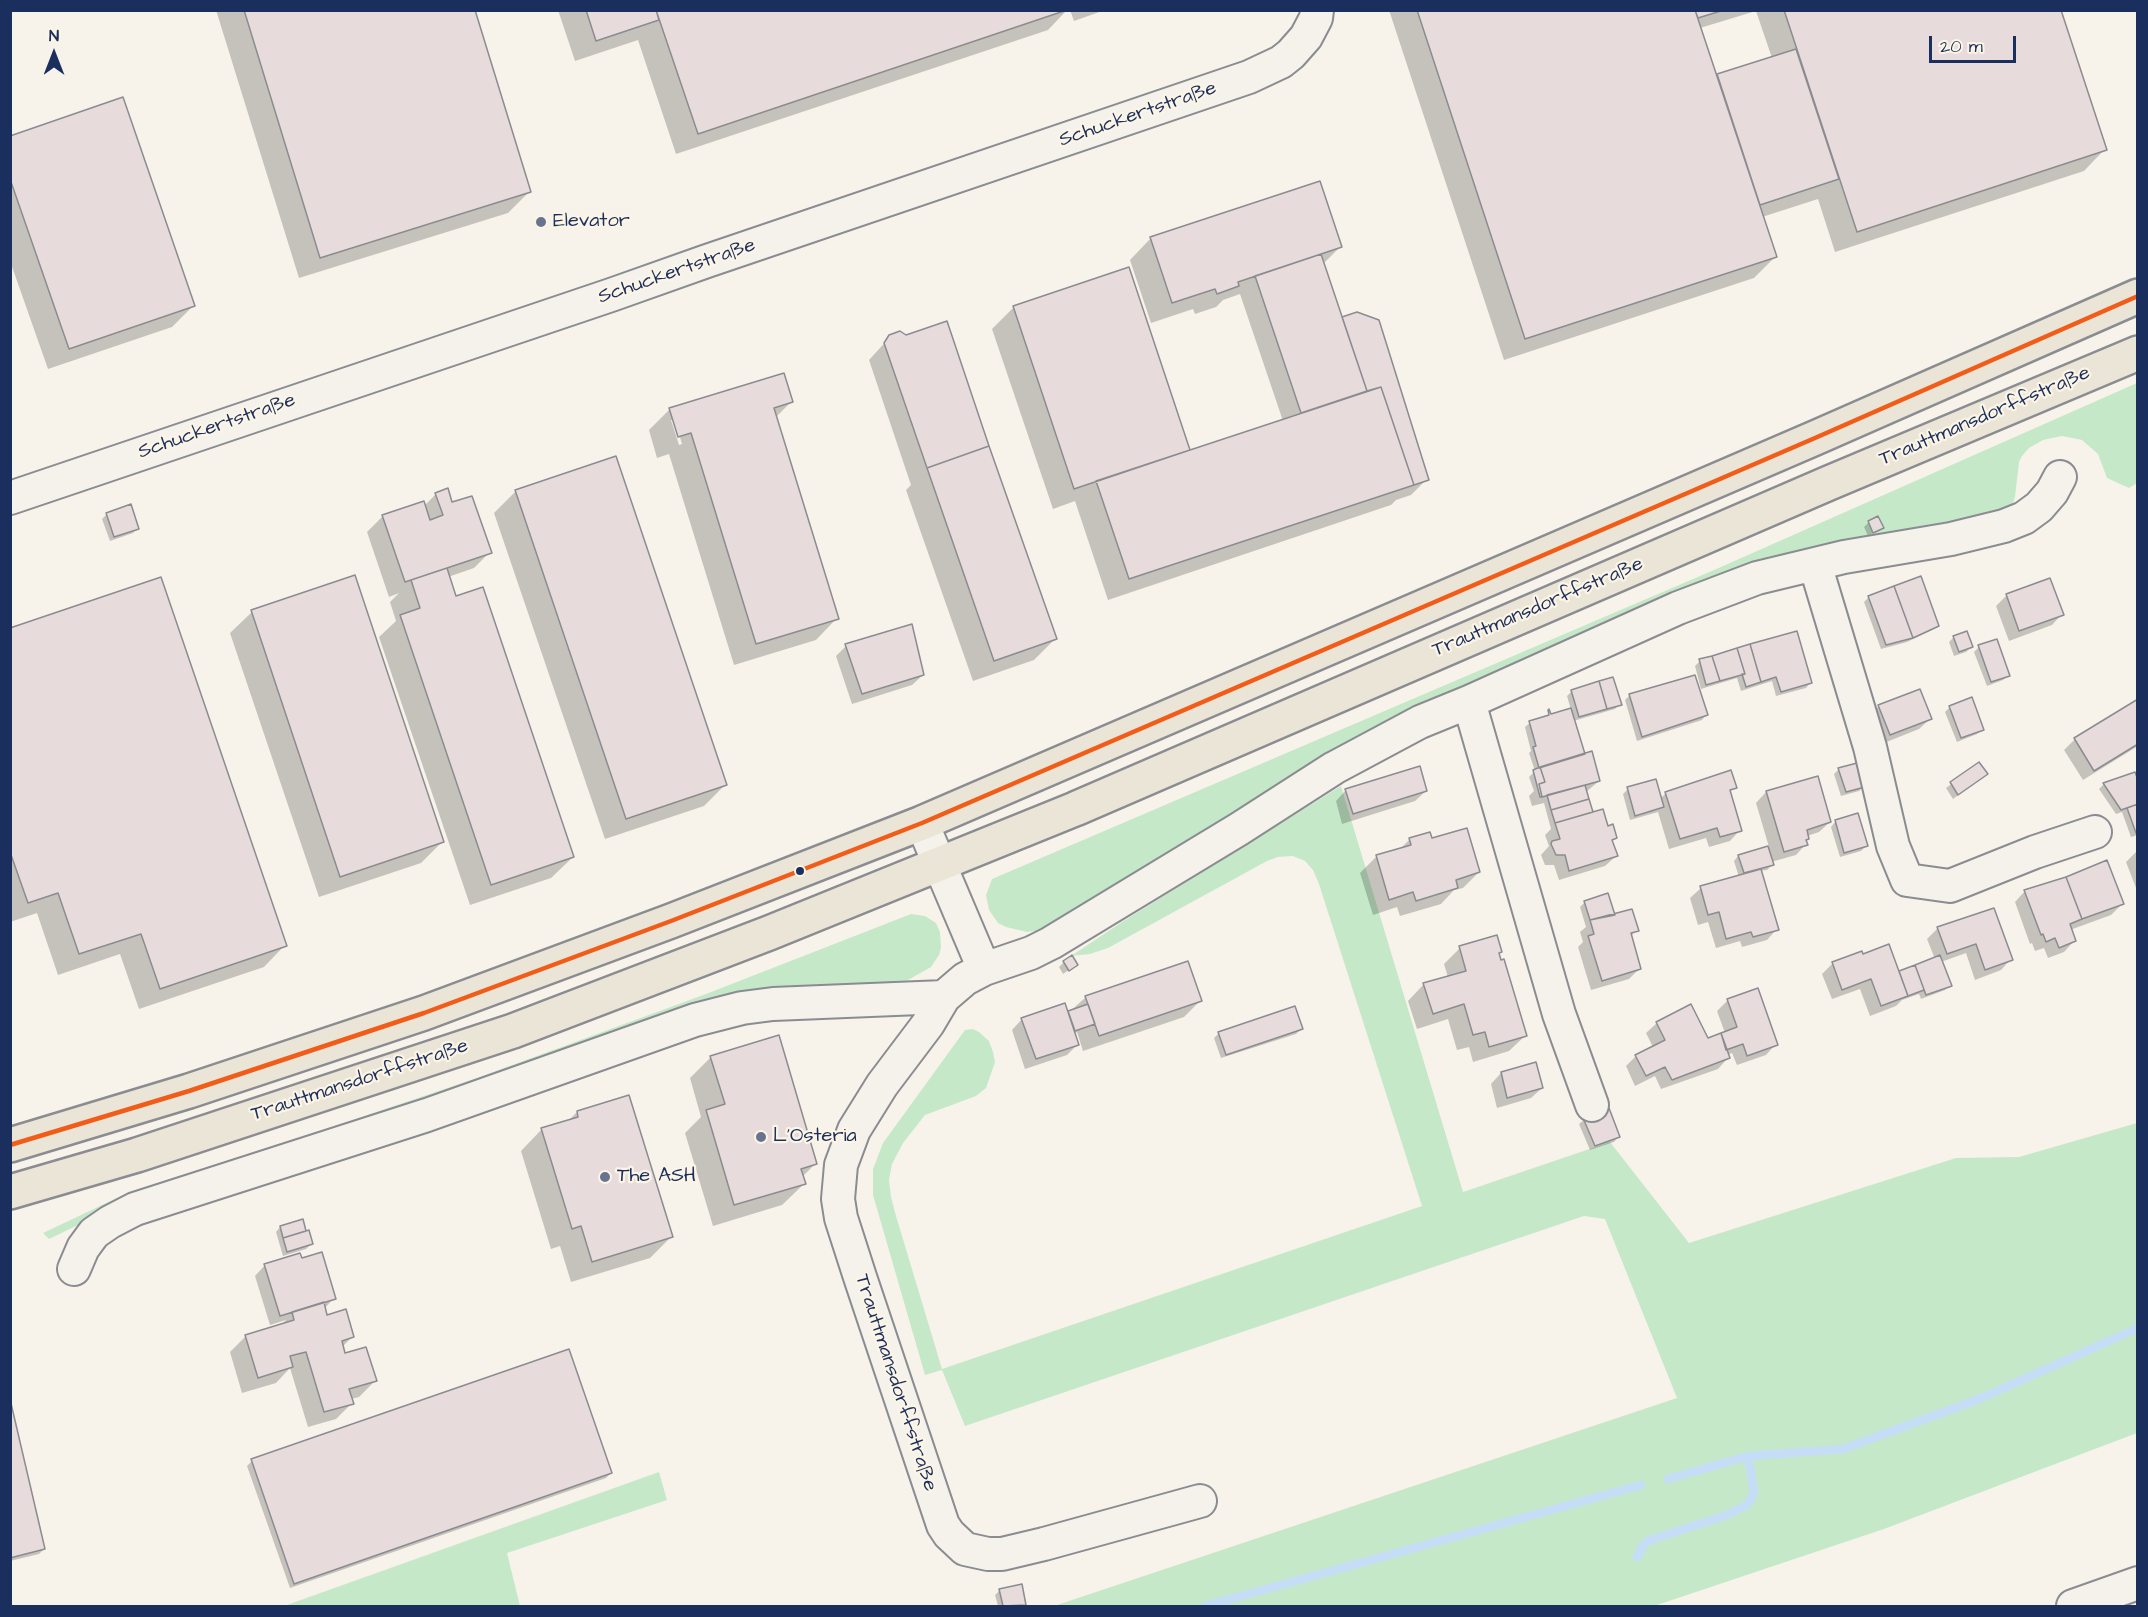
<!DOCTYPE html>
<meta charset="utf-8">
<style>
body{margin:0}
#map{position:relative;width:2148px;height:1617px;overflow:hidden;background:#f7f3ea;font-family:"Architects Daughter",sans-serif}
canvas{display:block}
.frame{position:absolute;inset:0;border:12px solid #1b2f5e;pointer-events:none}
.north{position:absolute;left:24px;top:24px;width:60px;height:60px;-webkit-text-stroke:4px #fcf5e5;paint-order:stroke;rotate:0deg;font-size:16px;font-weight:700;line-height:24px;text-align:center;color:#1b2f5e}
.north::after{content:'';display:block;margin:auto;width:21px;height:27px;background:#1b2f5e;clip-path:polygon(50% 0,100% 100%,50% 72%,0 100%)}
.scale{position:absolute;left:1929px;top:36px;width:87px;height:27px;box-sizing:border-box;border:3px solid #1b2f5e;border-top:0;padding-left:8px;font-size:18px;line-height:21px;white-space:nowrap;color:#1b2f5e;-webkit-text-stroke:4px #fcf5e5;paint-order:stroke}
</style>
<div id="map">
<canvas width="2148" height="1617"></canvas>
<div class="frame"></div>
<div class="north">N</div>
<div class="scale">20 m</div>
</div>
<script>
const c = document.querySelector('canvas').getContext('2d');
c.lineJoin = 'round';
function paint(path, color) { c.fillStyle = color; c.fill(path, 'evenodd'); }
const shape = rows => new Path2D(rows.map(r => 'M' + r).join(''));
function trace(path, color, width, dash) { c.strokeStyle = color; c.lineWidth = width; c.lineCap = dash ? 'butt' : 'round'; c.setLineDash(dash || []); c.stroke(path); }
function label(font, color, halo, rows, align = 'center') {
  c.font = font + ' "Architects Daughter",sans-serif'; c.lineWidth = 4.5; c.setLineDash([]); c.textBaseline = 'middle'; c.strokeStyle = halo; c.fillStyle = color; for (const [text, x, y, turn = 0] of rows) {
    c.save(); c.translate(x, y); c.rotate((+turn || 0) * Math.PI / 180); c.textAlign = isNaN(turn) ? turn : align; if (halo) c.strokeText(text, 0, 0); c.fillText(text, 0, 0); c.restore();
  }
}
paint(shape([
 [2137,383,2137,483,2129,488,2107,478,2098,454,2082,440,2062,436,2043,440,2029,448,2022,456,2019,462,2015,497,2013,503,2009,508,1995,516,1754,566,1043,930,1027,932,1006,927,998,923,989,910,986,895,992,879,1714,570],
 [1341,786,1463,1192,1610,1142,1689,1243,1956,1158,2019,1157,2137,1123,2137,1433,1884,1529,1654,1606,1054,1606,1677,1398,1605,1219,1584,1216,965,1426,942,1370,925,1375,873,1195,873,1169,883,1143,965,1030,973,1029,979,1032,989,1041,993,1052,995,1062,986,1088,976,1096,925,1115,903,1143,892,1164,889,1180,891,1197,896,1216,942,1369,1422,1206,1319,884,1313,870,1305,861,1293,856,1278,857,1267,861,1108,948,1090,954,1071,956,1122,922],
 [911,914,925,916,936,923,940,932,941,948,939,955,931,967,901,984,778,989,101,1214,49,1239,43,1233,121,1196,270,1148,474,1079,706,994],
 [659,1472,667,1500,507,1553,520,1606,284,1606]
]), '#c5e9c8');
paint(shape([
 [216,10,473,10,529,192,508,213,299,278],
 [558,10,1067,10,1048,30,676,154,638,40,575,61],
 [1070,10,1105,10,1074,21],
 [1389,10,2059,10,2105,149,2084,171,1835,252,1818,199,1762,217,1775,257,1754,278,1504,360],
 [1756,11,1772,58,1716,76,1700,28],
 [10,137,193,306,172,327,48,369,10,261],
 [1151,238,1341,246,1323,264,1342,319,1357,314,1427,479,1411,495,1396,500,1391,505,1108,600,1075,501,1053,509,992,329,1014,307,1189,452,1283,421,1240,294,1223,300,1216,307,1195,314,1193,309,1151,323,1130,260],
 [890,337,1055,639,1034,660,973,681,906,490,911,485,869,360],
 [791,402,775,418,837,618,816,640,734,665,669,454,657,458,649,430,670,409],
 [671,420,675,420,682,444,679,445],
 [615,458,726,784,704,806,605,839,494,513,515,492],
 [436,494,451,504,490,552,474,568,448,577,455,598,573,857,551,878,470,905,379,637,396,621,390,602,399,593,389,597,367,532,383,516,424,506],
 [107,514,138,528,133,533,110,541,102,519],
 [1869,522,1882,527,1868,536,1864,527],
 [2049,580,2062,614,2052,625,2009,641,1996,606,2006,596],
 [1869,597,1937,626,1932,630,1907,642,1881,649,1864,602],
 [252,612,443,841,421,863,319,897,230,633],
 [10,630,285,945,264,967,139,1009,120,954,58,975,37,913,10,922],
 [1954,637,1971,647,1966,652,1954,656,1949,642],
 [846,646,923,675,912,685,852,704,836,656],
 [1979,647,2008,676,2003,680,1987,686,1974,652],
 [1700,661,1810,683,1806,688,1776,696,1772,681,1741,691,1737,678,1701,689,1695,666],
 [1572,691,1620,704,1615,709,1573,721,1583,755,1599,781,1586,792,1591,811,1615,837,1611,842,1616,856,1605,866,1559,880,1554,865,1545,865,1541,855,1549,846,1545,835,1551,829,1544,803,1532,806,1529,796,1534,791,1529,777,1535,771,1529,753,1531,751,1525,727,1530,723,1571,710,1567,696],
 [1630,695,1706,715,1702,720,1637,741,1625,700],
 [2138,700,2138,746,2083,780,2064,750,2075,739],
 [1879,706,1930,719,1919,729,1879,745,1869,716],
 [1950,707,1982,730,1977,734,1957,742,1945,712],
 [1979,764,1981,779,1953,799,1946,788],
 [1839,769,1864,786,1859,791,1841,796,1834,774],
 [2134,774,2138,784,2138,835,2131,837,2122,812,2116,814,2099,789,2104,784],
 [1735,787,1729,793,1740,830,1730,841,1709,847,1706,838,1669,849,1658,812,1630,820,1623,794,1628,789,1660,799,1666,793],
 [1346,790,1426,791,1415,801,1342,824,1336,801],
 [1766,792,1830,822,1819,832,1807,836,1806,844,1796,855,1771,862,1772,865,1767,870,1760,871,1777,929,1767,940,1742,947,1740,941,1716,948,1708,922,1698,925,1690,898,1701,888,1739,877,1734,861,1738,856,1769,847,1756,803],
 [1857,815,1866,846,1861,851,1840,857,1831,827,1835,822],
 [1410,839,1431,840,1479,872,1463,888,1454,890,1441,904,1400,916,1397,907,1373,915,1360,873,1376,857,1399,850],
 [2138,850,2138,893,2126,862],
 [2025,891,2122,904,2111,915,2070,930,2074,941,2064,952,2048,958,2044,948,2035,951,2032,943,2030,944,2015,902],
 [1585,902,1637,930,1630,937,1640,968,1629,979,1591,990,1578,947,1583,942,1580,932,1586,927,1580,907],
 [1993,910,2011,959,2001,970,1975,980,1966,953,1941,962,1950,985,1945,990,1921,999,1919,994,1902,1000,1896,1006,1870,1016,1860,989,1832,999,1822,974,1833,963,1862,955,1898,973,1935,959,1927,939,1938,928],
 [1460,948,1501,952,1498,954,1526,1035,1509,1051,1473,1062,1469,1047,1457,1050,1448,1019,1417,1029,1408,1001,1424,984,1448,977,1444,964],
 [1064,962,1076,965,1063,974,1059,967],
 [1086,997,1200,1001,1184,1017,1083,1051,1077,1032,1074,1034,1078,1044,1067,1055,1025,1069,1012,1030,1022,1019,1067,1014],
 [1728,1000,1776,1044,1766,1055,1737,1065,1732,1053,1727,1055,1728,1058,1718,1069,1661,1089,1655,1076,1635,1086,1626,1066,1636,1056,1653,1047,1646,1033,1657,1023,1707,1039,1725,1033,1717,1011],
 [1301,1029,1296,1034,1221,1058,1214,1038,1219,1033],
 [711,1057,815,1164,802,1177,804,1184,782,1205,713,1226,685,1133,701,1117,690,1078],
 [1535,1064,1542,1088,1531,1098,1497,1108,1491,1084,1501,1073],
 [577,1112,671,1237,650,1258,571,1282,560,1246,551,1249,521,1151,542,1129,568,1121],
 [1584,1120,1618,1137,1614,1142,1590,1150,1579,1124],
 [280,1227,311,1244,306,1249,283,1256,276,1232],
 [265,1265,334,1298,324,1309,326,1317,352,1337,342,1347,344,1355,375,1381,359,1397,351,1399,352,1403,336,1419,308,1427,290,1368,276,1383,242,1393,230,1352,246,1336,280,1326,286,1320,270,1325,255,1276],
 [10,1406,44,1549,39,1554,10,1561],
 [252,1461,611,1473,606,1478,290,1588,247,1466],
 [1000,1590,1025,1605,1023,1606,998,1606,995,1595]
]), '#0003');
trace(shape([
 [1668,1479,1748,1456,1843,1449,1979,1399,2138,1328],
 [1637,1557,1644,1544,1650,1540,1724,1516,1745,1506,1751,1499,1754,1492,1748,1456],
 [1205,1606,1641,1485]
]), '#c6def5', 9);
const building = shape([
 [244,10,475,10,531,192,320,258,244,10],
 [586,10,656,10,659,20,596,41,586,10],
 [656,10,1067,10,698,134,656,10],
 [1417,10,1695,10,1777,257,1525,339,1417,10],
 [1695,10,1724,10,1698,18,1695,10],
 [1784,10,2061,10,2107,150,1857,232,1784,10],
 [1796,49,1839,179,1760,205,1717,74,1796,49],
 [123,97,195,306,69,349,10,179,10,136,123,97],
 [1320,181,1342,247,1238,282,1239,286,1217,294,1215,289,1172,303,1150,237,1320,181],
 [1321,254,1367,391,1301,413,1255,276,1321,254],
 [1129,267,1190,450,1074,489,1013,306,1129,267],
 [1357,312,1379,320,1429,480,1414,485,1381,387,1367,391,1342,317,1357,312],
 [947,321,989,446,927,468,884,343,889,335,900,331,906,335,947,321],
 [784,373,793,402,774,408,839,619,756,644,691,433,678,437,669,408,784,373],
 [1381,387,1414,485,1129,579,1096,481,1381,387],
 [989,446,1057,639,994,661,927,468,989,446],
 [616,456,727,785,626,819,515,490,616,456],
 [448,488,452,502,472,496,492,553,405,582,382,515,424,501,430,520,443,515,435,493,448,488],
 [131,504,139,529,114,537,106,513,131,504],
 [1878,516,1884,528,1873,533,1868,521,1878,516],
 [447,568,456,596,483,587,574,857,491,885,400,615,420,608,411,580,447,568],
 [355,575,444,842,340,877,251,610,355,575],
 [1921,576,1939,626,1913,638,1894,586,1921,576],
 [161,577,287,946,160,989,141,934,79,954,58,893,28,903,10,852,10,628,161,577],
 [2050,578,2064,615,2019,631,2006,594,2050,578],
 [1894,586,1913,638,1886,645,1868,596,1894,586],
 [912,624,924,675,862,694,845,644,912,624],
 [1797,631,1812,683,1781,692,1776,677,1761,682,1750,644,1797,631],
 [1967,631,1973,647,1959,652,1953,636,1967,631],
 [1997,639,2010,676,1991,682,1978,645,1997,639],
 [1750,644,1761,682,1746,687,1742,674,1745,674,1737,648,1750,644],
 [1737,648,1745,674,1720,681,1712,656,1737,648],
 [1712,656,1720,681,1706,685,1699,659,1712,656],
 [1695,675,1708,715,1642,737,1629,694,1695,675],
 [1613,677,1622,705,1607,709,1599,681,1613,677],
 [1599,681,1607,709,1579,717,1571,690,1599,681],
 [1920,689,1932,719,1890,735,1878,705,1920,689],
 [1972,697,1984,730,1961,738,1949,706,1972,697],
 [2138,699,2138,744,2094,771,2074,738,2138,699],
 [1571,708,1585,754,1539,768,1533,747,1536,746,1529,721,1549,715,1548,710,1549,709,1551,714,1571,708],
 [1592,751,1600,781,1542,797,1539,784,1545,782,1540,767,1592,751],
 [1979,762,1988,774,1958,795,1950,782,1979,762],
 [1857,763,1865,787,1846,792,1838,768,1857,763],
 [1420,766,1427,791,1353,814,1345,789,1420,766],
 [1540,767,1545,782,1539,784,1542,797,1540,797,1533,770,1540,767],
 [1731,770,1737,788,1730,790,1742,831,1720,837,1717,828,1680,839,1665,792,1731,770],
 [2135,772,2138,780,2138,804,2121,810,2103,783,2135,772],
 [1818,776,1831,822,1807,830,1809,839,1806,840,1808,845,1784,852,1766,791,1818,776],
 [1656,779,1664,807,1635,816,1627,787,1656,779],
 [1585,785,1589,799,1551,810,1547,795,1585,785],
 [1589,799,1593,812,1555,823,1551,810,1589,799],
 [2138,804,2138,833,2136,833,2127,808,2138,804],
 [1603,809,1608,826,1613,824,1617,838,1612,840,1618,856,1569,871,1565,855,1556,855,1551,844,1552,841,1560,839,1555,823,1603,809],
 [1858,813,1868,846,1844,853,1835,820,1858,813],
 [1467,828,1480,872,1456,880,1458,888,1416,901,1413,892,1389,900,1376,855,1411,845,1409,838,1430,832,1432,838,1467,828],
 [1768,846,1774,865,1744,873,1738,855,1768,846],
 [2107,860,2124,904,2082,919,2066,877,2107,860],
 [1761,869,1779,930,1753,937,1751,932,1726,939,1719,912,1708,915,1700,886,1761,869],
 [2066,877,2082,919,2070,924,2076,941,2059,948,2055,938,2046,942,2043,934,2041,935,2024,890,2066,877],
 [1608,893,1615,915,1590,920,1584,901,1608,893],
 [1994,908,2013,960,1985,970,1976,944,1947,954,1937,927,1994,908],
 [1632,909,1639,931,1631,933,1641,969,1602,981,1588,936,1594,934,1590,920,1632,909],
 [1497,935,1502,952,1499,953,1501,960,1504,959,1527,1036,1489,1047,1485,1032,1473,1035,1464,1004,1433,1014,1423,983,1466,971,1459,946,1497,935],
 [1889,944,1908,996,1881,1006,1871,979,1842,990,1832,962,1862,951,1863,954,1889,944],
 [1072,955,1078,965,1069,971,1063,961,1072,955],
 [1940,955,1952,986,1926,995,1915,965,1940,955],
 [1188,961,1202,1001,1099,1036,1085,996,1188,961],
 [1915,965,1926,995,1924,990,1908,996,1899,971,1915,965],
 [1758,988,1778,1045,1747,1056,1743,1044,1726,1050,1721,1033,1737,1027,1727,999,1758,988],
 [1065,1003,1079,1045,1036,1059,1021,1018,1065,1003],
 [1088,1004,1095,1024,1075,1031,1068,1011,1088,1004],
 [1691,1004,1708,1038,1721,1033,1730,1058,1672,1080,1665,1067,1646,1076,1635,1055,1665,1040,1656,1022,1691,1004],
 [1295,1006,1303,1029,1226,1055,1218,1032,1295,1006],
 [779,1035,817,1164,801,1169,806,1184,734,1205,706,1110,725,1104,710,1056,779,1035],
 [1536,1062,1543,1088,1507,1098,1501,1072,1536,1062],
 [629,1095,673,1237,592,1262,581,1226,572,1229,541,1128,578,1117,577,1111,629,1095],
 [1609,1108,1620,1137,1595,1146,1583,1118,1609,1108],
 [303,1219,306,1231,283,1238,280,1226,303,1219],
 [309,1230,313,1244,287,1252,283,1238,309,1230],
 [322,1252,336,1299,280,1316,264,1264,300,1253,302,1258,322,1252],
 [324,1302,327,1315,346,1309,354,1337,342,1341,345,1353,366,1347,377,1381,349,1389,354,1404,324,1412,306,1352,290,1356,293,1367,258,1378,245,1335,294,1320,292,1312,324,1302],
 [569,1349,612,1473,294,1584,251,1459,569,1349],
 [10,1399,45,1549,10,1558,10,1399],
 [1022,1584,1026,1605,1003,1606,999,1589,1022,1584]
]);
paint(building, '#e7dbdb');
trace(building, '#8a8c91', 1.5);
const minor = shape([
 [10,498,611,295,707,261,1249,77,1281,62,1291,54,1306,37,1316,18,1317,10],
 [1815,564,1870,747,1893,846,1907,880,1950,886,2035,852,2095,832],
 [1469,702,1559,1014,1592,1105],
 [922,823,984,969],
 [74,1269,83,1248,94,1233,110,1222,135,1209,427,1115,695,1020,742,1008,773,1004,944,997],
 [1200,1501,1044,1544,1002,1554,988,1554,965,1549,949,1534,943,1525,860,1277,841,1218,838,1199,841,1165,854,1130,882,1085,928,1024,944,997,965,979,984,969,1031,953,1051,943,1239,829,1334,768,1420,722,1469,702,1678,608,1757,578,1844,557,1951,539,2004,526,2024,518,2039,507,2052,492,2060,477],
 [2073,1606,2138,1583]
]);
const major = shape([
 [10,1145,189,1091,424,1013,671,921,922,823,1815,438,2138,296],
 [10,1192,137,1155,513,1031,769,933,1075,809,1829,483,2138,353]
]);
trace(minor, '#8a8c91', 36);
trace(major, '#8a8c91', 38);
trace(minor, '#f5f2ec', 32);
trace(major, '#eae5d6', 33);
trace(shape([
 [10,1145,189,1091,424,1013,671,921,922,823,1815,438,2138,296]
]), '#f25c19', 4.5);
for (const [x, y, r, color] of [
 [541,222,6,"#68748f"],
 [800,871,5,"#1b2f5e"],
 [761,1137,6,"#68748f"],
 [605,1177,6,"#68748f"]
]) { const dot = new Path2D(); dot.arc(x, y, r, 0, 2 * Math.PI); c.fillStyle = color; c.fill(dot); trace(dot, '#fcf5e5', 2); }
label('20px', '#1b2f5e', '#fcf5e5', [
 ["Schuckertstraße",1138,115,-19],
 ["Schuckertstraße",677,272,-19],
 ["Trauttmansdorffstraße",1985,417,-23],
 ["Schuckertstraße",217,427,-19],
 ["Trauttmansdorffstraße",1538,608,-23],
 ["Trauttmansdorffstraße",360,1081,-18],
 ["Trauttmansdorffstraße",895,1383,72]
]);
label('20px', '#1b2f5e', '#fcf5e5', [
 ["Elevator",553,222],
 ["L'Osteria",773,1137],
 ["The ASH",617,1177]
], 'left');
</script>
